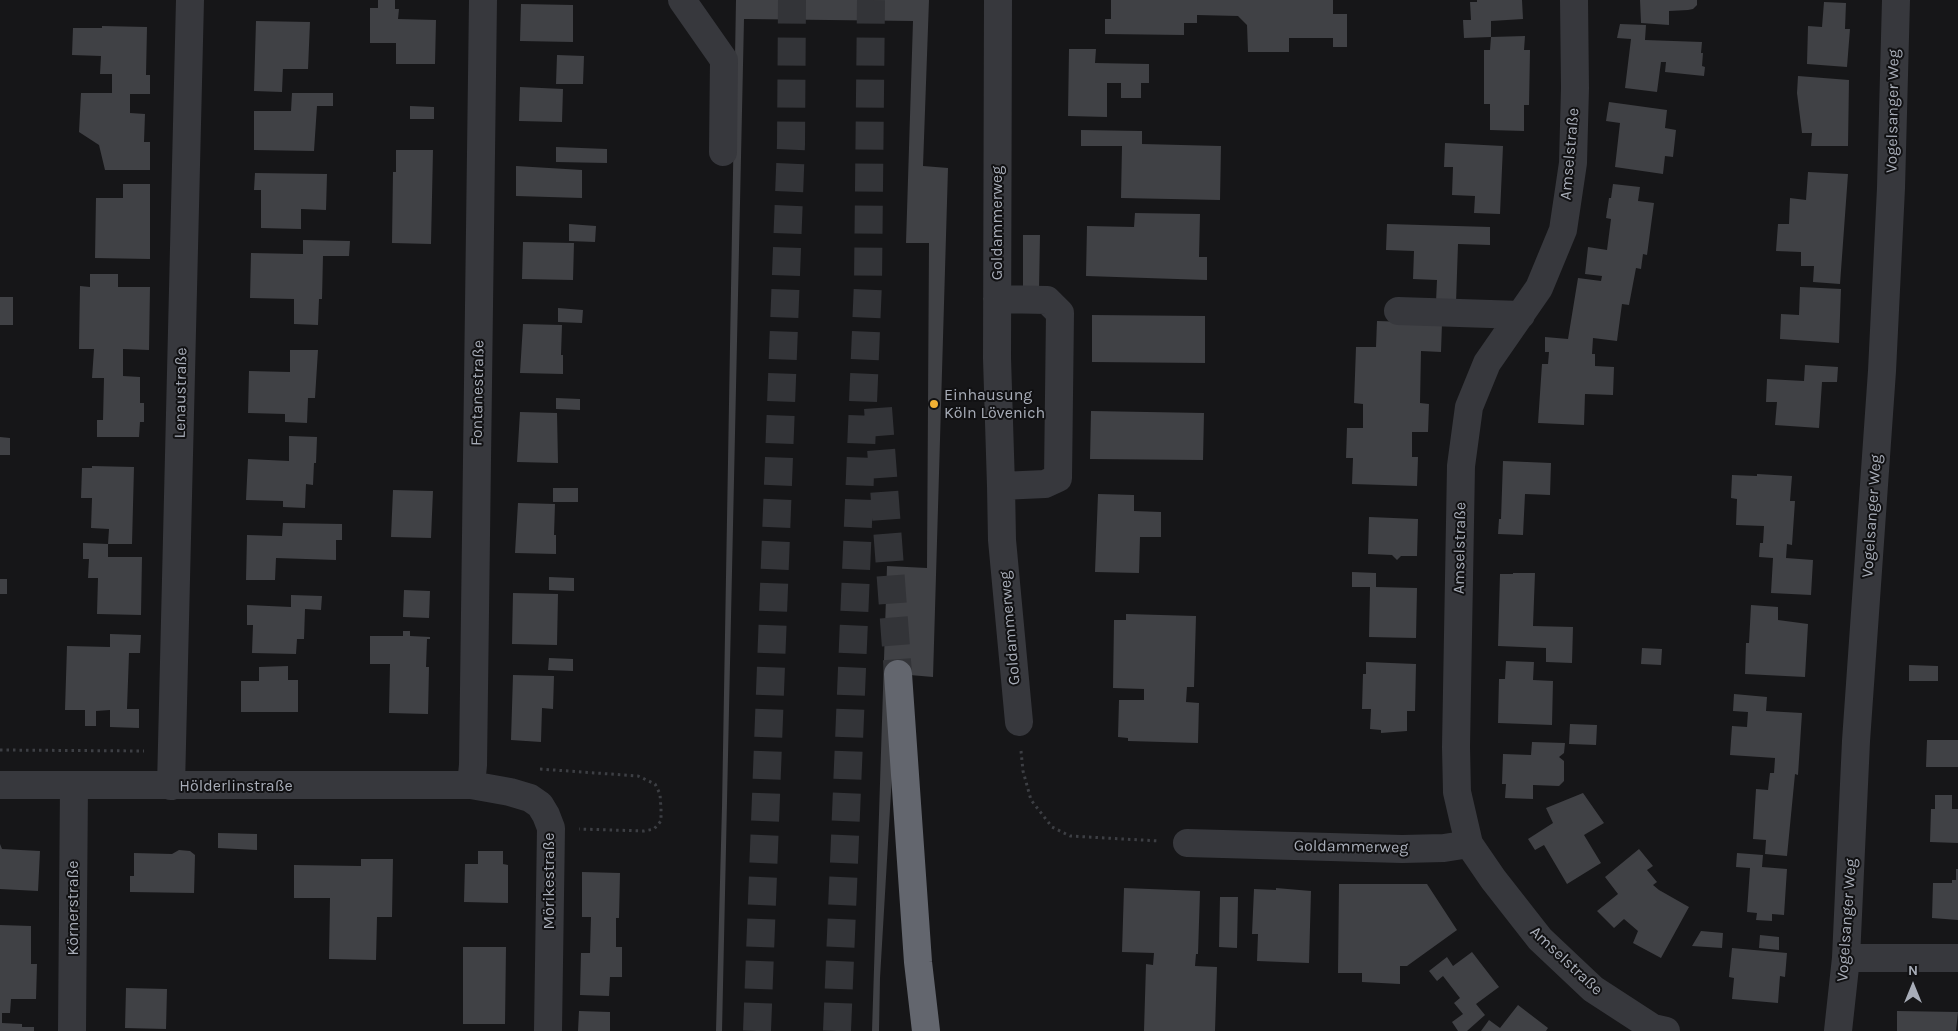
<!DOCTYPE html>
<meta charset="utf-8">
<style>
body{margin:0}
#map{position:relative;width:1958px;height:1031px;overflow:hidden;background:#161618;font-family:Karla,sans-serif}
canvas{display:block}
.north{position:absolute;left:1888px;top:961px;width:50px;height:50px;-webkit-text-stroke:4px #111113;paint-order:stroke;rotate:0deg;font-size:14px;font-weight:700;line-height:20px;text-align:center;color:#a8adb8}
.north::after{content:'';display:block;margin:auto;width:18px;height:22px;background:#a8adb8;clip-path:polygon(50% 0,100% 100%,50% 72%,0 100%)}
</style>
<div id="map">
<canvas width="1958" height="1031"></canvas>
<div class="north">N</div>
</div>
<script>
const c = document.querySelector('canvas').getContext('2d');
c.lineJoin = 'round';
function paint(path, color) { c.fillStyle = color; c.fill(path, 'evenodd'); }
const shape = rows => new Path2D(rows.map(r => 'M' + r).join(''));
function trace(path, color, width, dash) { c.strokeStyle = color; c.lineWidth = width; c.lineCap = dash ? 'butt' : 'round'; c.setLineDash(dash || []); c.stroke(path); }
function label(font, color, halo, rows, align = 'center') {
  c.font = font + ' Karla,sans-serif'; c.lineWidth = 4; c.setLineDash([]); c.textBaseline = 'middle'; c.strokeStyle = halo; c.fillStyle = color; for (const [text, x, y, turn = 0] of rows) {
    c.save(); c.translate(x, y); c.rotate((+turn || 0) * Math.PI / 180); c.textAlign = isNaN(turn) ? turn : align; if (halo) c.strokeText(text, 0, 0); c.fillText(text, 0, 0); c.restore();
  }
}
paint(shape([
 [378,0,395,0,395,9,399,9,398,19,436,20,435,64,396,64,396,43,370,43,370,8,378,8],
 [736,0,929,0,923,166,948,168,933,677,898,674,880,978,879,1031,872,1031,887,566,927,568,929,243,906,243,913,21,744,19,722,1031,716,1031,722,807],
 [1111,0,1333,0,1333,14,1347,14,1347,47,1333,47,1333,38,1289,38,1289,52,1248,52,1247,25,1238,16,1197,15,1197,23,1184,23,1184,35,1105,34,1105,19,1111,19],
 [1477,0,1522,0,1523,19,1491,21,1491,37,1464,38,1463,20,1471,20,1470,2,1477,2],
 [1640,0,1697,0,1697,5,1693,9,1688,10,1669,11,1669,25,1641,23],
 [1824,2,1846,3,1845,29,1850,29,1847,67,1807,64,1808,26,1822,27],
 [521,4,573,5,573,42,520,41],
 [256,21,310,22,308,69,283,69,282,92,254,91],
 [1620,24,1646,25,1645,40,1702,42,1701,53,1703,53,1702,66,1705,67,1704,76,1665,72,1666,62,1661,62,1657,92,1625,88,1631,39,1617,38],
 [102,26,147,27,146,75,150,75,150,94,130,94,130,113,145,114,144,142,150,142,150,170,105,170,99,145,79,132,81,93,112,93,112,74,100,74,101,56,72,55,73,28,102,28],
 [1525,36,1524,50,1530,50,1529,105,1524,105,1524,131,1490,130,1490,104,1484,104,1484,50,1490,50,1491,37],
 [1069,49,1096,49,1095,63,1149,64,1149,83,1141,83,1141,98,1121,98,1121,83,1107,83,1107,117,1068,116],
 [557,55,584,56,583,84,556,84],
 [1798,76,1849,80,1848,146,1811,146,1812,133,1802,133,1797,93],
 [520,87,563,89,562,122,519,121],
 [292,93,333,93,333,106,317,106,314,151,254,150,254,111,291,111],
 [1609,102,1667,110,1665,128,1676,130,1673,157,1665,156,1663,174,1615,167,1620,123,1606,121],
 [410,106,434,107,434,119,410,119],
 [1081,130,1142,131,1142,144,1221,146,1220,200,1121,198,1122,146,1081,146],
 [1445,143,1503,146,1500,214,1474,213,1475,196,1452,195,1453,167,1444,167],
 [556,147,607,149,607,163,556,162],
 [396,150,433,150,431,244,392,243,393,172,396,172],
 [516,166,582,170,582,198,516,196],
 [1808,172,1848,174,1840,284,1813,282,1814,266,1801,266,1801,252,1776,251,1778,224,1789,224,1790,198,1806,200],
 [255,173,327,174,326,210,301,209,301,229,261,228,261,190,254,190],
 [123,184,150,184,150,259,95,258,96,198,123,198],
 [1613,184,1640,187,1638,201,1654,203,1647,255,1643,254,1641,269,1636,268,1629,305,1622,304,1617,341,1593,338,1592,354,1595,354,1595,366,1614,367,1613,395,1585,394,1584,425,1538,423,1542,364,1548,364,1549,352,1545,352,1545,337,1568,339,1578,278,1601,281,1602,276,1585,274,1588,247,1607,250,1611,219,1606,218,1609,198,1611,198],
 [1135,213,1200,214,1199,257,1207,257,1207,280,1086,276,1087,226,1134,227],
 [569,224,596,226,595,242,569,241],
 [1387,224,1490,227,1490,245,1458,244,1456,303,1436,302,1437,280,1413,279,1414,251,1386,250],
 [1023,235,1040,235,1039,290,1023,289],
 [303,240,350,241,349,256,323,256,322,299,319,299,318,325,294,324,294,299,250,298,251,253,303,254],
 [523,242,574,243,573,280,522,279],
 [90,274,118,274,118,287,150,287,149,350,123,349,123,376,140,377,140,403,144,403,144,422,140,422,139,437,97,437,97,420,103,420,104,378,92,378,94,349,79,349,80,286,90,287],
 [1800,287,1841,289,1839,343,1780,339,1781,314,1799,315],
 [0,297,13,297,13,325,0,325],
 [558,308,583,310,582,323,558,322],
 [1092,315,1205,316,1205,363,1092,362],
 [1377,321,1442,323,1441,352,1421,351,1420,403,1429,404,1428,432,1412,432,1412,457,1418,457,1417,486,1352,484,1353,458,1346,458,1347,428,1363,428,1363,404,1354,403,1356,347,1376,347],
 [523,324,562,325,561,355,563,355,563,374,520,373],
 [290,350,318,350,315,398,308,398,307,423,285,422,285,414,248,413,249,371,290,372],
 [1805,365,1838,367,1837,382,1822,382,1819,428,1775,425,1777,402,1766,402,1767,379,1804,381],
 [556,398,580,399,580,410,556,409],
 [1091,411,1204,413,1203,460,1090,459],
 [520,412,557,413,558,463,517,462],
 [289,436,317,437,316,463,314,463,313,485,306,484,305,508,283,507,283,501,246,500,248,459,289,461],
 [0,437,10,438,10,455,0,455],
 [1503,461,1551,463,1550,495,1525,494,1523,535,1498,534,1499,519,1501,519],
 [92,466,134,467,132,544,108,544,109,529,91,528,92,498,81,498,82,468,92,468],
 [1757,474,1792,476,1790,501,1795,501,1792,545,1787,544,1786,558,1813,560,1811,595,1771,593,1773,558,1759,557,1760,543,1763,543,1764,526,1736,525,1737,499,1731,498,1732,475,1757,476],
 [553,488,578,488,578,502,553,502],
 [393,490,433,491,431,538,391,537],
 [1098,494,1134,495,1134,511,1161,512,1161,537,1140,537,1139,573,1095,572],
 [518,503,555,504,554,535,556,535,556,554,515,553],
 [1369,517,1418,519,1417,556,1401,556,1397,560,1392,555,1368,554],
 [283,523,342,524,342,540,336,540,336,560,276,558,275,580,246,580,247,535,282,536],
 [83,543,108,544,108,557,142,557,141,615,97,614,98,578,88,578,89,559,83,559],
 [1352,572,1376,573,1376,587,1417,588,1416,638,1369,637,1370,587,1352,587],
 [1513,573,1535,573,1533,626,1573,627,1572,663,1546,662,1546,648,1498,646,1500,574,1513,574],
 [549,577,574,578,574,591,549,590],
 [0,579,7,579,7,594,0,594],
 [404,590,430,591,429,618,403,617],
 [513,593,558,594,557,645,512,644],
 [291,595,322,596,321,610,305,609,304,639,297,639,296,654,252,653,253,625,247,625,247,605,291,607],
 [1751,605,1778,607,1778,620,1808,624,1805,677,1745,674,1746,643,1749,643],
 [1126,614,1196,616,1194,687,1187,687,1186,702,1199,703,1198,743,1128,741,1128,738,1118,737,1119,700,1144,700,1144,689,1113,688,1114,620,1126,620],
 [403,631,410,631,410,636,430,637,430,639,427,639,426,667,429,667,428,714,389,713,390,664,370,664,370,636,403,636],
 [110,634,141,635,140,653,129,653,127,709,139,709,139,728,110,727,110,710,96,711,96,726,85,726,85,710,65,710,67,646,110,647],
 [1642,648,1662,649,1661,665,1641,664],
 [549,658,573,659,573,671,548,670],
 [1506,661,1534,662,1533,680,1553,681,1552,725,1498,723,1499,679,1505,679],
 [1366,662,1416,664,1415,711,1407,711,1407,731,1381,733,1381,730,1370,729,1371,709,1362,709,1363,674,1366,674],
 [1909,665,1938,666,1938,681,1909,681],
 [288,666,288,680,298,680,298,712,241,712,241,681,259,681,259,667],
 [513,675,554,676,553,709,542,708,541,742,511,740],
 [1734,694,1767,697,1766,711,1802,713,1798,775,1795,774,1787,856,1765,854,1766,840,1753,839,1756,789,1768,790,1770,773,1774,773,1775,758,1730,755,1732,726,1747,727,1748,712,1733,711],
 [1570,724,1597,725,1596,745,1569,744],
 [1927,740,1958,740,1958,767,1926,767],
 [1532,742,1565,743,1564,753,1559,757,1564,761,1564,781,1559,786,1533,785,1533,799,1505,798,1506,784,1502,784,1503,754,1531,755],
 [1583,793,1604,823,1584,835,1601,863,1567,884,1544,845,1535,850,1528,839,1553,823,1546,808],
 [1935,795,1952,795,1952,809,1958,809,1958,843,1930,842,1931,809,1935,809],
 [218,833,257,834,257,850,218,848],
 [0,844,2,849,40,851,38,891,0,889],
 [1639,849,1653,866,1647,870,1657,882,1653,885,1659,890,1689,907,1661,958,1633,943,1638,931,1624,919,1614,928,1597,911,1618,894,1605,877],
 [179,850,190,851,195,855,194,893,130,892,130,876,134,876,134,853,172,854],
 [478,851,503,851,503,864,508,865,508,903,464,902,465,864,478,864],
 [1737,853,1763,855,1762,867,1787,869,1784,915,1772,914,1772,921,1756,920,1757,913,1747,912,1750,868,1736,867],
 [361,859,393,859,392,917,377,917,376,960,329,959,330,898,294,898,294,865,361,866],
 [1956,869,1958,869,1958,920,1932,918,1933,883,1952,883,1952,880,1956,880],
 [582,872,620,873,619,918,616,918,616,947,622,947,622,977,610,977,609,996,580,995,581,953,590,953,591,917,582,917],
 [1339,884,1427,884,1457,930,1407,966,1400,966,1400,984,1362,982,1362,973,1338,973],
 [1124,888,1200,891,1198,954,1196,954,1195,966,1217,967,1215,1031,1144,1031,1146,964,1153,965,1154,953,1122,952],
 [1276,888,1311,891,1309,963,1257,961,1258,934,1252,934,1254,889,1276,890],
 [1220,897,1238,897,1237,948,1219,947],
 [0,925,31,926,31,964,37,964,36,999,11,999,10,1013,2,1013,2,1023,22,1024,22,1027,34,1027,34,1031,0,1031],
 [1701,931,1723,933,1722,948,1692,946],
 [1760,935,1779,937,1779,950,1759,948],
 [463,947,506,947,505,1024,463,1024],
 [1732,948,1787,953,1785,977,1780,976,1778,1003,1732,999,1734,978,1729,977],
 [1472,952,1499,987,1476,1004,1485,1015,1467,1031,1458,1031,1452,1022,1463,1014,1454,1003,1460,998,1443,976,1437,981,1429,971,1447,957,1453,966],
 [126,988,167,989,166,1029,125,1028],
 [1518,1005,1548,1028,1546,1031,1481,1031,1489,1020,1500,1028],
 [579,1011,610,1012,610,1031,578,1031],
 [1897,1011,1958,1012,1956,1031,1897,1031]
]), '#404145');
trace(shape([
 [878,408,898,674],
 [757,1031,791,144,792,0],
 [837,1031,868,282,871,0]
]), '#333438', 28, [28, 14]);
trace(shape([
 [0,750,144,751],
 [1021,751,1023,771,1031,800,1052,827,1070,836,1159,841],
 [540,769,638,776,655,784,660,794,661,809,661,821,654,829,644,831,579,829]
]), '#3d3f44', 3, [2.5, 4]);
trace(shape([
 [682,0,724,60,723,152],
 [998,0,997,358,1001,486,1002,540,1019,722],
 [1574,0,1575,88,1573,163,1563,230,1539,288,1487,363,1469,407,1461,466,1456,747,1457,792,1469,844,1493,879,1540,939,1593,989,1653,1028,1666,1031],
 [997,299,1047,300,1060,313,1058,478,1045,484,1001,486],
 [1398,311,1521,315],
 [0,785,471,785,510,792,530,798,540,805,546,815,551,828,548,1031],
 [471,785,473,765,483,0],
 [171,786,190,0],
 [1187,843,1402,849,1444,848,1469,844],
 [1846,958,1958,958],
 [72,1031,74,785],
 [1838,1031,1846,958,1856,741,1882,371,1891,188,1896,0]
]), '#37383d', 28);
trace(shape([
 [898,674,918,962,926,1031]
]), '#63666e', 28);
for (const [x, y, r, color] of [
 [934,404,5,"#f2b134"]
]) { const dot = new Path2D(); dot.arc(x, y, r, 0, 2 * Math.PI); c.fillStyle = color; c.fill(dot); trace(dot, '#111113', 2); }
label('16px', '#a8adb8', '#111113', [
 ["Vogelsanger Weg",1893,111,-89],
 ["Amselstraße",1570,154,-85],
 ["Goldammerweg",997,223,-90],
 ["Lenaustraße",181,393,-89],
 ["Fontanestraße",478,393,-89],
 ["Vogelsanger Weg",1872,516,-86],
 ["Amselstraße",1460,548,-89],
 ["Goldammerweg",1010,628,-95],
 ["Hölderlinstraße",236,786],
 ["Goldammerweg",1351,847,1],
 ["Mörikestraße",549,881,-90],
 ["Körnerstraße",73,908,-90],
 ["Vogelsanger Weg",1847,920,-86],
 ["Amselstraße",1566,961,43]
]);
label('16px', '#a8adb8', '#111113', [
 ["Einhausung",944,395],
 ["Köln Lövenich",944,413]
], 'left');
</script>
